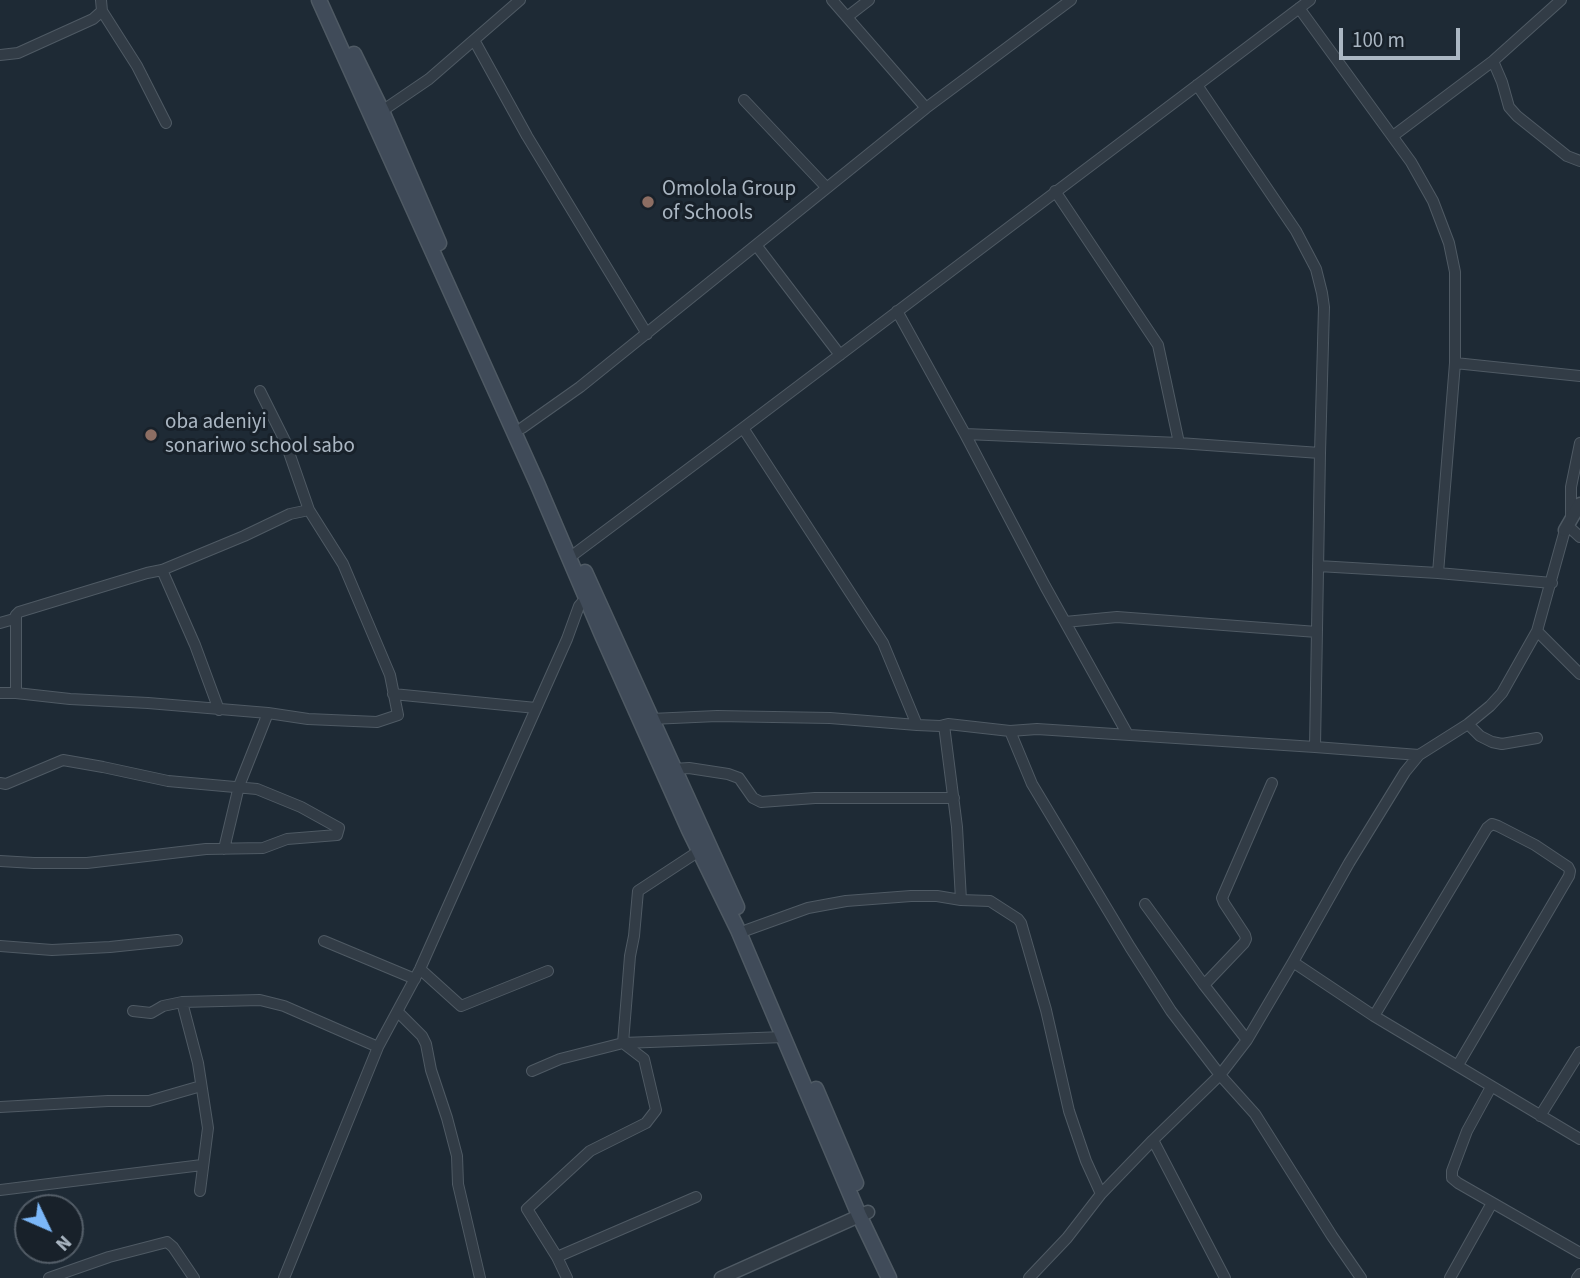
<!DOCTYPE html>
<style>
body{margin:0}
#map{position:relative;width:1580px;height:1278px;overflow:hidden;background:#1e2a35;font-family:"Source Sans 3",sans-serif}
canvas{display:block}
.north{position:absolute;left:14px;top:1194px;width:70px;height:70px;box-sizing:border-box;background:#18212a;border:2px solid #535d67;border-radius:50%;rotate:134deg;font-size:19px;font-weight:700;line-height:28px;text-align:center;color:#abb7c3}
.north::after{content:'';display:block;margin:auto;width:24px;height:32px;background:#7bb7f8;clip-path:polygon(50% 0,100% 100%,50% 72%,0 100%)}
.scale{position:absolute;left:1339px;top:28px;width:121px;height:32px;box-sizing:border-box;border:4px solid #abb7c3;border-top:0;padding-left:9px;font-size:21px;line-height:24px;white-space:nowrap;color:#abb7c3;-webkit-text-stroke:5px #18212a;paint-order:stroke}
</style>
<div id="map">
<canvas width="1580" height="1278"></canvas>
<div class="north">N</div>
<div class="scale">100 m</div>
</div>
<script>
const c = document.querySelector('canvas').getContext('2d');
c.lineJoin = 'round';
const shape = rows => new Path2D(rows.map(r => 'M' + r).join(''));
function trace(path, color, width, dash) { c.strokeStyle = color; c.lineWidth = width; c.lineCap = dash ? 'butt' : 'round'; c.setLineDash(dash || []); c.stroke(path); }
function label(font, color, halo, rows, align = 'center') {
  c.font = font + ' "Source Sans 3",sans-serif'; c.lineWidth = 6; c.setLineDash([]); c.textBaseline = 'middle'; c.strokeStyle = halo; c.fillStyle = color; for (const [text, x, y, turn = 0] of rows) {
    c.save(); c.translate(x, y); c.rotate((+turn || 0) * Math.PI / 180); c.textAlign = isNaN(turn) ? turn : align; if (halo) c.strokeText(text, 0, 0); c.fillText(text, 0, 0); c.restore();
  }
}
const minor = shape([
 [101,0,102,11,137,66,166,123],
 [832,0,926,108],
 [1299,8,1411,162,1433,201,1449,243,1455,272,1455,363,1438,573],
 [847,17,869,0],
 [474,40,527,136,647,334],
 [0,55,18,53,93,19,102,11],
 [1493,61,1502,82,1509,107,1517,116,1567,156,1580,161],
 [1197,85,1296,231,1316,269,1322,293,1324,307,1320,453,1315,747],
 [744,100,827,188],
 [382,111,429,79,520,0],
 [1393,136,1493,61,1561,0],
 [1055,191,1158,345,1179,443],
 [756,245,840,355],
 [897,311,965,434,1045,586,1128,735],
 [1455,363,1580,376],
 [260,391,285,441,309,510],
 [522,428,580,387,926,108,1071,0],
 [743,428,883,643,917,725],
 [965,434,1179,443,1320,453],
 [1571,519,1571,487,1580,443],
 [1568,526,1580,537],
 [569,558,743,428,1310,0],
 [1318,566,1438,573,1552,583],
 [162,570,195,645,219,710],
 [1065,622,1117,617,1317,632],
 [0,623,14,619,16,615,19,612,147,573,162,570,244,536,290,514,309,510,343,564,390,675,398,715,377,722,308,719,268,713,148,703,70,699,16,693,16,615],
 [1537,631,1580,674],
 [0,693,16,693],
 [393,694,536,708],
 [651,719,717,716,830,718,917,725,940,726,948,724,1010,731,1037,729,1315,747,1419,755],
 [1468,724,1480,736,1492,742,1502,744,1537,738],
 [944,725,957,827,961,900],
 [1010,731,1032,784,1130,947,1171,1011,1220,1075,1255,1114,1332,1236,1361,1278],
 [673,769,689,768,728,774,739,778,753,798,761,802,815,798,954,798],
 [0,783,6,784,63,760,103,767,168,781,257,789,301,807,339,828,337,835,287,839,263,848,206,849,87,863,34,863,0,861],
 [224,849,239,786,268,713],
 [1145,904,1204,985,1247,1040],
 [747,930,808,908,846,901,911,896,937,896,961,900,990,901,1018,919,1021,923,1046,1010,1069,1111,1086,1161,1101,1194],
 [324,941,415,979],
 [0,946,52,950,110,947,177,940],
 [1293,962,1374,1016,1580,1139],
 [420,969,461,1006,548,971],
 [1204,985,1244,943,1246,939,1245,935,1224,903,1222,898,1272,783],
 [182,1002,198,1063,208,1128,200,1191],
 [133,1011,151,1013,163,1006,182,1002,260,1000,284,1006,378,1047],
 [398,1012,422,1036,426,1044,431,1070,447,1118,457,1156,458,1184,480,1278],
 [1374,1016,1487,828,1492,824,1498,826,1535,845,1568,867,1570,871,1569,876,1458,1065],
 [623,1043,630,956,634,936,638,891,699,851],
 [532,1071,560,1059,623,1043,784,1037],
 [1491,1087,1467,1131,1452,1171,1452,1178,1458,1183,1580,1253],
 [0,1107,108,1101,149,1101,201,1086],
 [1540,1116,1580,1052],
 [1153,1140,1225,1278],
 [0,1190,202,1165],
 [557,1257,696,1197],
 [49,1278,109,1257,167,1242,173,1247,194,1278],
 [284,1278,378,1047,420,969,567,639,579,606,586,598],
 [567,1278,557,1257,527,1209,590,1151,646,1123,656,1110,644,1059,623,1043],
 [1029,1278,1067,1238,1101,1194,1153,1140,1220,1075,1247,1040,1293,962,1349,863,1405,772,1419,755,1468,724,1490,706,1502,693,1537,631,1565,530],
 [1450,1278,1492,1203],
 [1577,1278,1580,1274]
]);
const tertiary = shape([
 [1565,530,1580,504],
 [721,1278,868,1212]
]);
const secondary = shape([
 [319,0,537,483,602,635,689,830,738,930,859,1215,889,1278],
 [354,54,382,111,439,243],
 [585,572,737,907],
 [816,1089,856,1183]
]);
trace(minor, '#4f5a64', 12);
trace(tertiary, '#4f5a64', 15);
trace(secondary, '#4f5a64', 17);
trace(minor, '#323c46', 10);
trace(tertiary, '#323c46', 12);
trace(secondary, '#404b59', 14);
for (const [x, y, r, color] of [
 [648,202,7,"#8d6e63"],
 [151,435,7,"#8d6e63"]
]) { const dot = new Path2D(); dot.arc(x, y, r, 0, 2 * Math.PI); c.fillStyle = color; c.fill(dot); trace(dot, '#18212a', 2.5); }
label('21px', '#abb7c3', '#18212a', [
 ["Omolola Group",662,190],
 ["of Schools",662,214],
 ["oba adeniyi",165,423],
 ["sonariwo school sabo",165,447]
], 'left');
</script>
